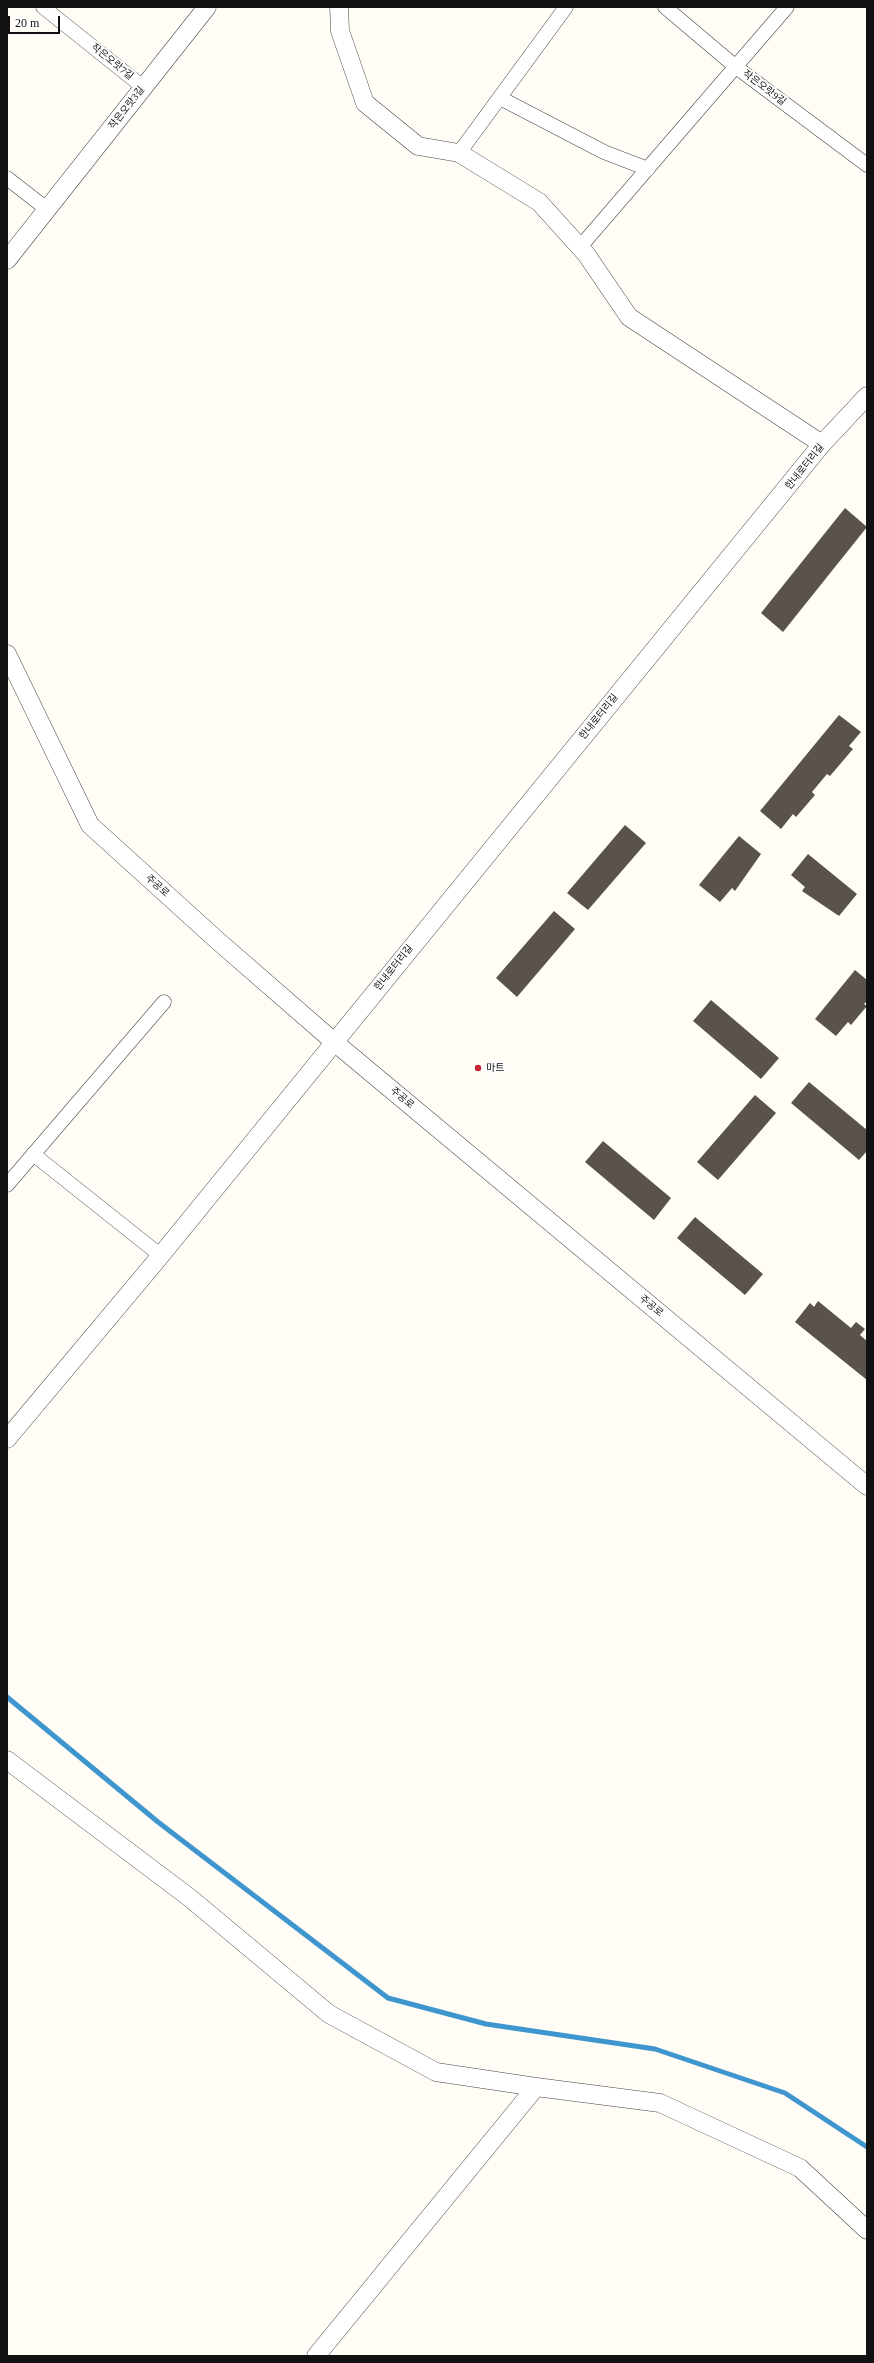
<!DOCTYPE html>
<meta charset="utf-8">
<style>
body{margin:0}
#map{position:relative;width:874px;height:2363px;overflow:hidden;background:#fffdf5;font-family:"Times New Roman",serif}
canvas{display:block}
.frame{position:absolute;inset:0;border:8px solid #111;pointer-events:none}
.scale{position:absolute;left:8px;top:16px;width:52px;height:18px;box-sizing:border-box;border:2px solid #111;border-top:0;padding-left:5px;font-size:12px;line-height:14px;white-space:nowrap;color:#111;-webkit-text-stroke:3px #fff;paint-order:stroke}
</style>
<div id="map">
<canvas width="874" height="2363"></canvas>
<div class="frame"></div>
<div class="scale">20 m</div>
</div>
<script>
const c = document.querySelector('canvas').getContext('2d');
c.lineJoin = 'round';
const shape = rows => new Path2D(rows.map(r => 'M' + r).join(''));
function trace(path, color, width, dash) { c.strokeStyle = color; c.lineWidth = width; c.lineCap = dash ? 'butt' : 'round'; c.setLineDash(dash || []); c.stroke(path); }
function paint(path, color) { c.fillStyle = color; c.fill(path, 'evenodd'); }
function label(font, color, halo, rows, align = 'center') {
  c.font = font + ' "Times New Roman","Noto Sans KR",serif'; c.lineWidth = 4; c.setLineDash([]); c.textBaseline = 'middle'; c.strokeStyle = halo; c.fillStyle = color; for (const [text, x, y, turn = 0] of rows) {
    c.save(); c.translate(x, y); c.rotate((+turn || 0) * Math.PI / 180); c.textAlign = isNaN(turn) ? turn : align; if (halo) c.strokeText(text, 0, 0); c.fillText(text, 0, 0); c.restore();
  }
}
trace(shape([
 [7,1697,158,1822,388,1998,486,2024,655,2049,785,2093,867,2147]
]), '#3f96cf', 5);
paint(shape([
 [845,508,867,527,783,632,761,613],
 [839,715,861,732,849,746,853,749,830,776,827,774,812,792,815,795,796,817,793,814,781,829,760,811],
 [625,825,646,843,588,910,567,893],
 [739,836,761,854,735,891,732,888,720,902,699,885],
 [808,854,857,894,839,916,802,891,805,887,791,875],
 [554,911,575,929,517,997,496,978],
 [855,970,867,980,867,1001,864,1004,867,1006,851,1025,848,1022,836,1036,815,1019],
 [711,1000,779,1058,761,1079,693,1021],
 [809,1082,867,1130,867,1151,859,1160,791,1103],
 [755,1095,776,1113,718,1180,697,1162],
 [603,1141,671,1198,654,1220,585,1162],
 [695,1217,763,1274,745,1295,677,1238],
 [818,1301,851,1328,856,1322,865,1329,860,1335,867,1341,867,1380,795,1322,810,1303,814,1307]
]), '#5a524d');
const minor = shape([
 [43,7,143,87],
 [665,7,736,67,867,165],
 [500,98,604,152,648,169],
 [459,153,566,7],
 [7,178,48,210],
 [580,247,787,7],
 [33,1154,160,1255],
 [7,1185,164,1002]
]);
const tertiary = shape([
 [339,7,340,31,365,103,418,146,459,153,539,202,586,254,629,317,822,444],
 [7,260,207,7],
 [7,654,90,825,218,941,333,1041,867,1486],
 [7,1439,157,1260,822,444,867,396],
 [7,1760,190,1898,329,2014,436,2072,536,2087,660,2103,800,2168,867,2230],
 [316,2356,536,2087]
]);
trace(minor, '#444', 15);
trace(tertiary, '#444', 19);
trace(minor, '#fff', 14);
trace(tertiary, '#fff', 18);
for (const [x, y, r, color] of [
 [478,1068,4,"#c4262e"]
]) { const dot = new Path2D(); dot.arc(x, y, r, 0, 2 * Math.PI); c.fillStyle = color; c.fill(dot); trace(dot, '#fff', 1.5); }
label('10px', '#111', '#fff', [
 ["작은오랏7길",112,62,39],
 ["작은오랏9길",764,88,37],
 ["작은오랏3길",127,108,-52],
 ["한내로터리길",805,467,-51],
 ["한내로터리길",599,717,-51],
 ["주공로",157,886,42],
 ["한내로터리길",394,968,-51],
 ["주공로",402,1098,40],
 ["주공로",651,1306,40]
]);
label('10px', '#111', '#fff', [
 ["마트",486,1068]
], 'left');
</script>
